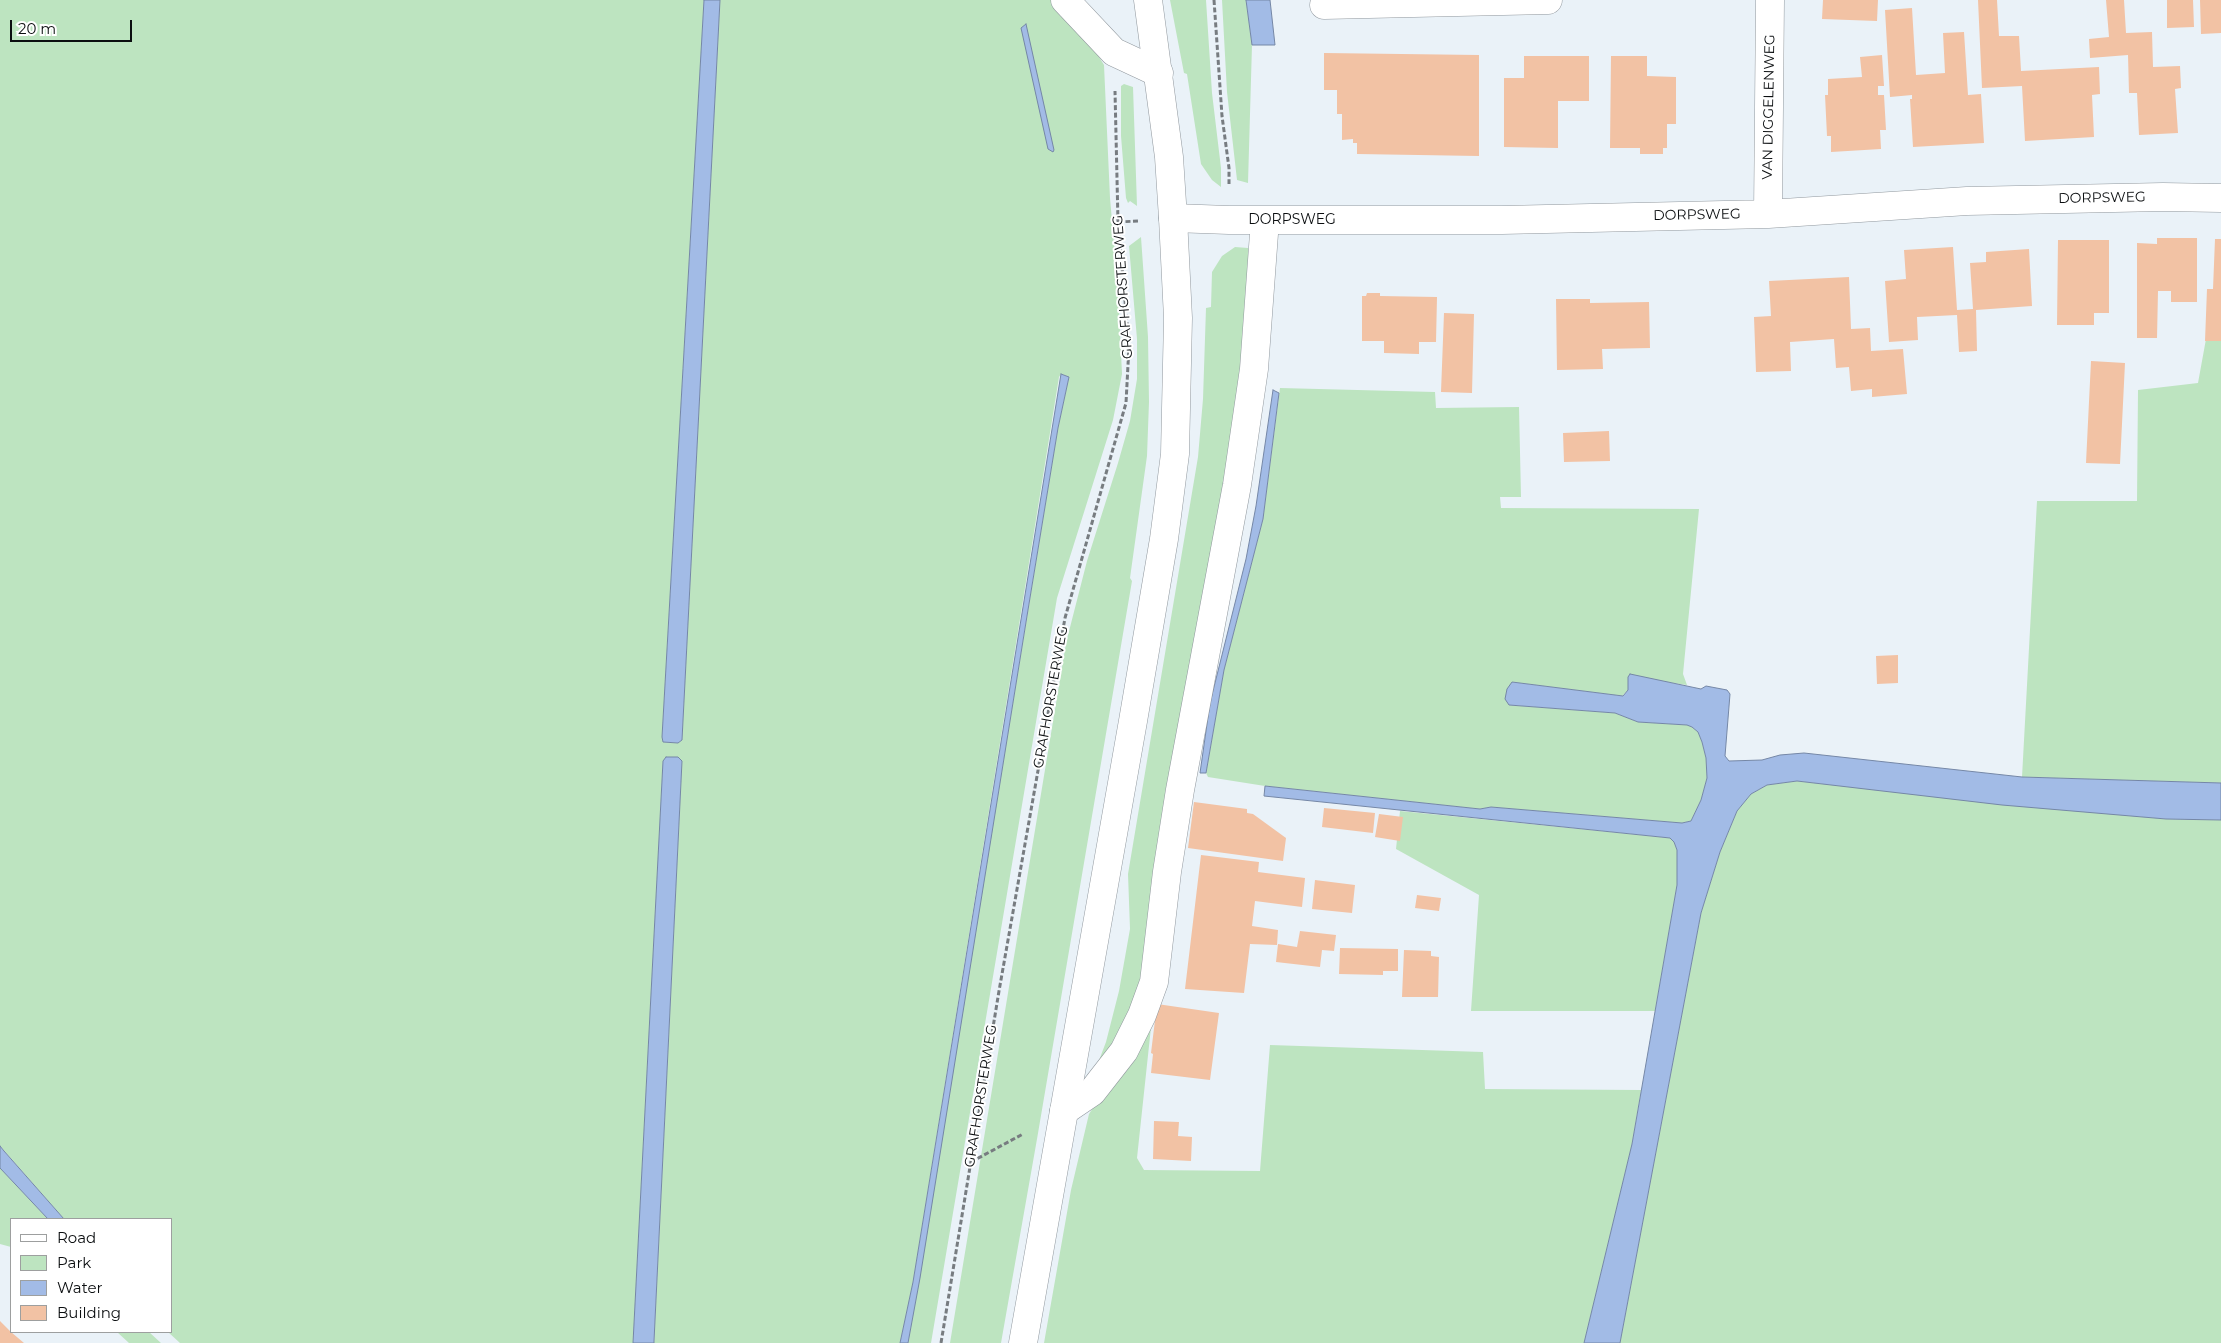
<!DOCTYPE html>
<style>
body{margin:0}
#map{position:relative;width:2221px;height:1343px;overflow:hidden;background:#eaf2f8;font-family:Montserrat,sans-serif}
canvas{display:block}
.legend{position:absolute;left:10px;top:1218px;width:162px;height:115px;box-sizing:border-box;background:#fff;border:1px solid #9d9f9f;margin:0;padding:6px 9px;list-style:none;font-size:15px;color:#0b0e10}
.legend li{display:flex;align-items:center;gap:10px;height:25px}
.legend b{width:25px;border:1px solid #9d9f9f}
.scale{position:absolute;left:10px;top:20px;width:122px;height:22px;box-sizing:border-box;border:2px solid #0b0e10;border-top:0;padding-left:6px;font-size:15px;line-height:18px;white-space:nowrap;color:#0b0e10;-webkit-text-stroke:4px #fff;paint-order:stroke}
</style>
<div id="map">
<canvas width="2221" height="1343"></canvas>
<ul class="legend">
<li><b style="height:6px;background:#fff"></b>Road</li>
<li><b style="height:14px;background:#bde4c0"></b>Park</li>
<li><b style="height:14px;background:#a2bbe6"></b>Water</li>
<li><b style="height:14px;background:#f2c2a4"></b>Building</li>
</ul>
<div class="scale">20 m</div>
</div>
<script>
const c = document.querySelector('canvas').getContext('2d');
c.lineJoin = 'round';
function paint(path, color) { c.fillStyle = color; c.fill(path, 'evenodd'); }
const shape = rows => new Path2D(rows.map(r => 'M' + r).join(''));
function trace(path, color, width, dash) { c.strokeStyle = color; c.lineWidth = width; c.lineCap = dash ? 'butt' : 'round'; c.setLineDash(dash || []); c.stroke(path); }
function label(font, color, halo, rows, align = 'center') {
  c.font = font + ' Montserrat,sans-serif'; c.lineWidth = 4; c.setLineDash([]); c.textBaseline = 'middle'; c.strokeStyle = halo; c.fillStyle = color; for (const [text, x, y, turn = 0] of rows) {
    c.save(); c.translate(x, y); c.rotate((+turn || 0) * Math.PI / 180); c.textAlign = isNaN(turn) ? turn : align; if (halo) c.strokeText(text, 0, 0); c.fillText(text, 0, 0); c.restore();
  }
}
paint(shape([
 [0,0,704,0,662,737,664,742,678,743,682,740,720,0,1051,0,1096,52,1104,65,1110,198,1118,289,1122,374,1113,420,1057,598,931,1343,908,1343,1058,428,1069,377,1061,374,1059,377,913,1282,900,1343,654,1343,682,761,678,757,663,761,633,1343,180,1343,168,1332,171,1332,171,1219,64,1219,0,1146],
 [1170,0,1206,0,1212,93,1221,168,1221,187,1212,180,1201,164,1187,74,1184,73],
 [1222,0,1246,0,1252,45,1248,183,1237,180,1227,92],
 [1124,84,1133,87,1137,206,1130,201,1128,203,1126,198,1121,136,1121,86],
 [1141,237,1148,337,1149,402,1147,456,1130,578,1132,581,1037,1139,1001,1343,950,1343,1066,643,1087,561,1118,463,1130,421,1137,379,1137,339,1129,246],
 [1235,247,1248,248,1255,273,1255,285,1145,977,1127,1027,1098,1063,1106,1042,1119,991,1130,929,1128,874,1198,457,1203,399,1206,308,1211,307,1212,272,1222,256],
 [2206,339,2221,339,2221,783,2022,777,2037,501,2137,501,2138,390,2198,383],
 [1280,388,1435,392,1436,408,1519,407,1521,497,1500,497,1501,508,1699,509,1683,674,1687,685,1628,677,1628,690,1622,696,1512,682,1509,705,1615,713,1638,722,1688,725,1692,727,1698,732,1702,742,1706,758,1707,778,1701,800,1691,821,1682,823,1491,807,1480,809,1265,786,1208,777,1206,773,1224,670,1263,519],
 [1797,781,2166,819,2221,820,2221,1343,1620,1343,1701,913,1720,852,1737,811,1751,794,1767,785],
 [1400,811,1670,838,1674,842,1677,850,1677,885,1655,1011,1471,1011,1479,895,1396,849],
 [1152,1018,1137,1158,1144,1170,1260,1171,1270,1045,1483,1052,1485,1089,1641,1090,1632,1144,1584,1343,1044,1343,1071,1190,1089,1114],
 [0,1168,48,1219,11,1219,11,1247,0,1244],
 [117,1332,149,1332,161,1343,129,1343]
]), '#bde4c0');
const water = shape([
 [704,0,720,0,682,740,678,743,663,742,662,737,704,0],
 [1246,0,1270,0,1275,45,1252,45,1246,0],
 [1026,24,1054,150,1053,152,1048,149,1021,28,1026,24],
 [1061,374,1069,377,1058,428,1027,616,920,1278,908,1343,900,1343,913,1282,1061,374],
 [1273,390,1279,393,1263,519,1224,670,1206,773,1200,773,1210,703,1246,559,1256,506,1273,390],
 [1630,674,1701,689,1706,686,1727,690,1730,694,1725,756,1729,761,1762,760,1780,755,1804,753,2022,777,2221,783,2221,820,2166,819,2002,805,1797,781,1767,785,1751,794,1737,811,1720,852,1701,913,1620,1343,1584,1343,1632,1144,1677,885,1677,850,1674,842,1670,838,1264,796,1265,786,1480,809,1491,807,1682,823,1691,821,1701,800,1707,778,1706,758,1702,742,1698,732,1692,727,1687,725,1638,722,1615,713,1509,705,1505,699,1507,689,1512,682,1623,696,1628,690,1628,677,1630,674],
 [666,757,678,757,682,761,654,1341,654,1343,633,1343,663,761,666,757],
 [0,1146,4,1151,64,1219,48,1219,0,1168,0,1146]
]);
paint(water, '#a2bbe6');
trace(water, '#7587a6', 1);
paint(shape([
 [1823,0,1878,0,1877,21,1822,19],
 [1978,0,1997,0,1999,36,2019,36,2021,71,2099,67,2100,94,2092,95,2094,137,2025,141,2022,86,1982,88],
 [2106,0,2124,0,2126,33,2152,32,2153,67,2180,66,2181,88,2175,89,2178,133,2139,135,2137,93,2129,93,2128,55,2090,58,2089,39,2109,37],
 [2167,0,2193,0,2194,27,2167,28],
 [2200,0,2221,0,2221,33,2201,34],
 [1912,8,1916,75,1945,73,1943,33,1964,32,1968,95,1981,94,1984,143,1913,147,1910,99,1912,99,1912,95,1890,97,1885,10],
 [1324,53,1479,55,1479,156,1357,154,1357,143,1353,143,1353,139,1342,140,1342,114,1337,114,1337,90,1324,90],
 [1882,55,1884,86,1878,86,1878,95,1884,95,1886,130,1880,130,1881,149,1831,152,1831,136,1827,136,1825,95,1828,95,1828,79,1862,77,1860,57],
 [1524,56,1589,56,1589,101,1558,101,1558,148,1504,147,1504,78,1524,78],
 [1611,56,1647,56,1647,76,1676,77,1676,124,1667,124,1667,148,1663,148,1663,154,1640,154,1640,148,1610,148],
 [2157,238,2197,238,2197,302,2171,302,2171,291,2158,291,2157,338,2137,338,2137,243,2157,244],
 [2215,239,2221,239,2221,341,2205,341,2207,289,2213,289],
 [2058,240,2109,240,2109,313,2094,313,2094,325,2057,325],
 [1953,247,1957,310,1973,309,1970,263,1986,262,1986,252,2029,249,2032,306,1976,310,1977,351,1959,352,1957,315,1917,317,1918,340,1889,342,1885,281,1906,279,1904,250],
 [1849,277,1851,329,1870,328,1871,351,1903,349,1907,394,1872,397,1872,389,1851,391,1849,367,1836,368,1834,339,1790,342,1791,371,1756,372,1754,317,1771,316,1769,281],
 [1367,293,1380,293,1380,296,1437,297,1436,342,1419,342,1419,354,1384,353,1384,341,1362,341,1362,296,1366,296],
 [1556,299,1590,299,1590,303,1649,302,1650,348,1602,349,1603,369,1557,370],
 [1444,313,1474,314,1472,393,1441,392],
 [2091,361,2125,363,2120,464,2086,463],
 [1609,431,1610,461,1564,462,1563,433],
 [1898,655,1898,683,1877,684,1876,656],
 [1194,802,1247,809,1247,813,1253,814,1286,838,1283,861,1188,848],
 [1324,808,1375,813,1373,833,1322,827],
 [1379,814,1403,817,1400,841,1375,837],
 [1201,855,1259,862,1258,872,1305,878,1302,907,1255,901,1252,926,1278,930,1277,945,1250,944,1244,993,1185,989],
 [1315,880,1355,885,1352,913,1312,909],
 [1417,895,1441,898,1439,911,1415,908],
 [1300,931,1336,935,1334,951,1322,950,1320,967,1276,962,1278,944,1297,947],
 [1340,948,1398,949,1398,971,1383,971,1383,975,1339,974],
 [1404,950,1431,951,1431,956,1439,957,1438,997,1402,997],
 [1157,1004,1219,1013,1210,1080,1151,1073,1153,1054,1151,1053],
 [1154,1121,1179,1122,1178,1136,1192,1137,1191,1161,1153,1159],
 [0,1321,11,1332,24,1343,0,1343]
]), '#f2c2a4');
const street = shape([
 [1065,0,1114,52,1159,73],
 [1324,5,1548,0],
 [1768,214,1770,0],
 [1173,218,1229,220,1502,220,1768,214,1967,201,2163,197,2221,198],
 [1064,1111,1092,1092,1124,1051,1142,1015,1154,982,1167,872,1180,790,1237,485,1254,369,1265,220]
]);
const secondary = shape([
 [1023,1343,1133,721,1164,539,1175,454,1178,318,1173,218,1169,157,1148,0]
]);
trace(street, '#91989e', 29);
trace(secondary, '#91989e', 29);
trace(shape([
 [1214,0,1222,116,1229,168,1229,184],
 [1118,222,1138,221],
 [971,1162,1023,1134],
 [941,1343,999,991,1065,618,1126,403,1129,346,1118,222,1115,91]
]), '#777c80', 3, [5, 2.5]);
trace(street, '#fff', 28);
trace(secondary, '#fff', 28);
label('14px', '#0b0e10', '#fff', [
 ["VAN DIGGELENWEG",1769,107,-89],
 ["DORPSWEG",2102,198,-1],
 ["DORPSWEG",1697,215,-1],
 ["DORPSWEG",1292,220],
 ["GRAFHORSTERWEG",1123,287,-94],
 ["GRAFHORSTERWEG",1051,697,-80],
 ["GRAFHORSTERWEG",981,1096,-81]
]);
</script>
